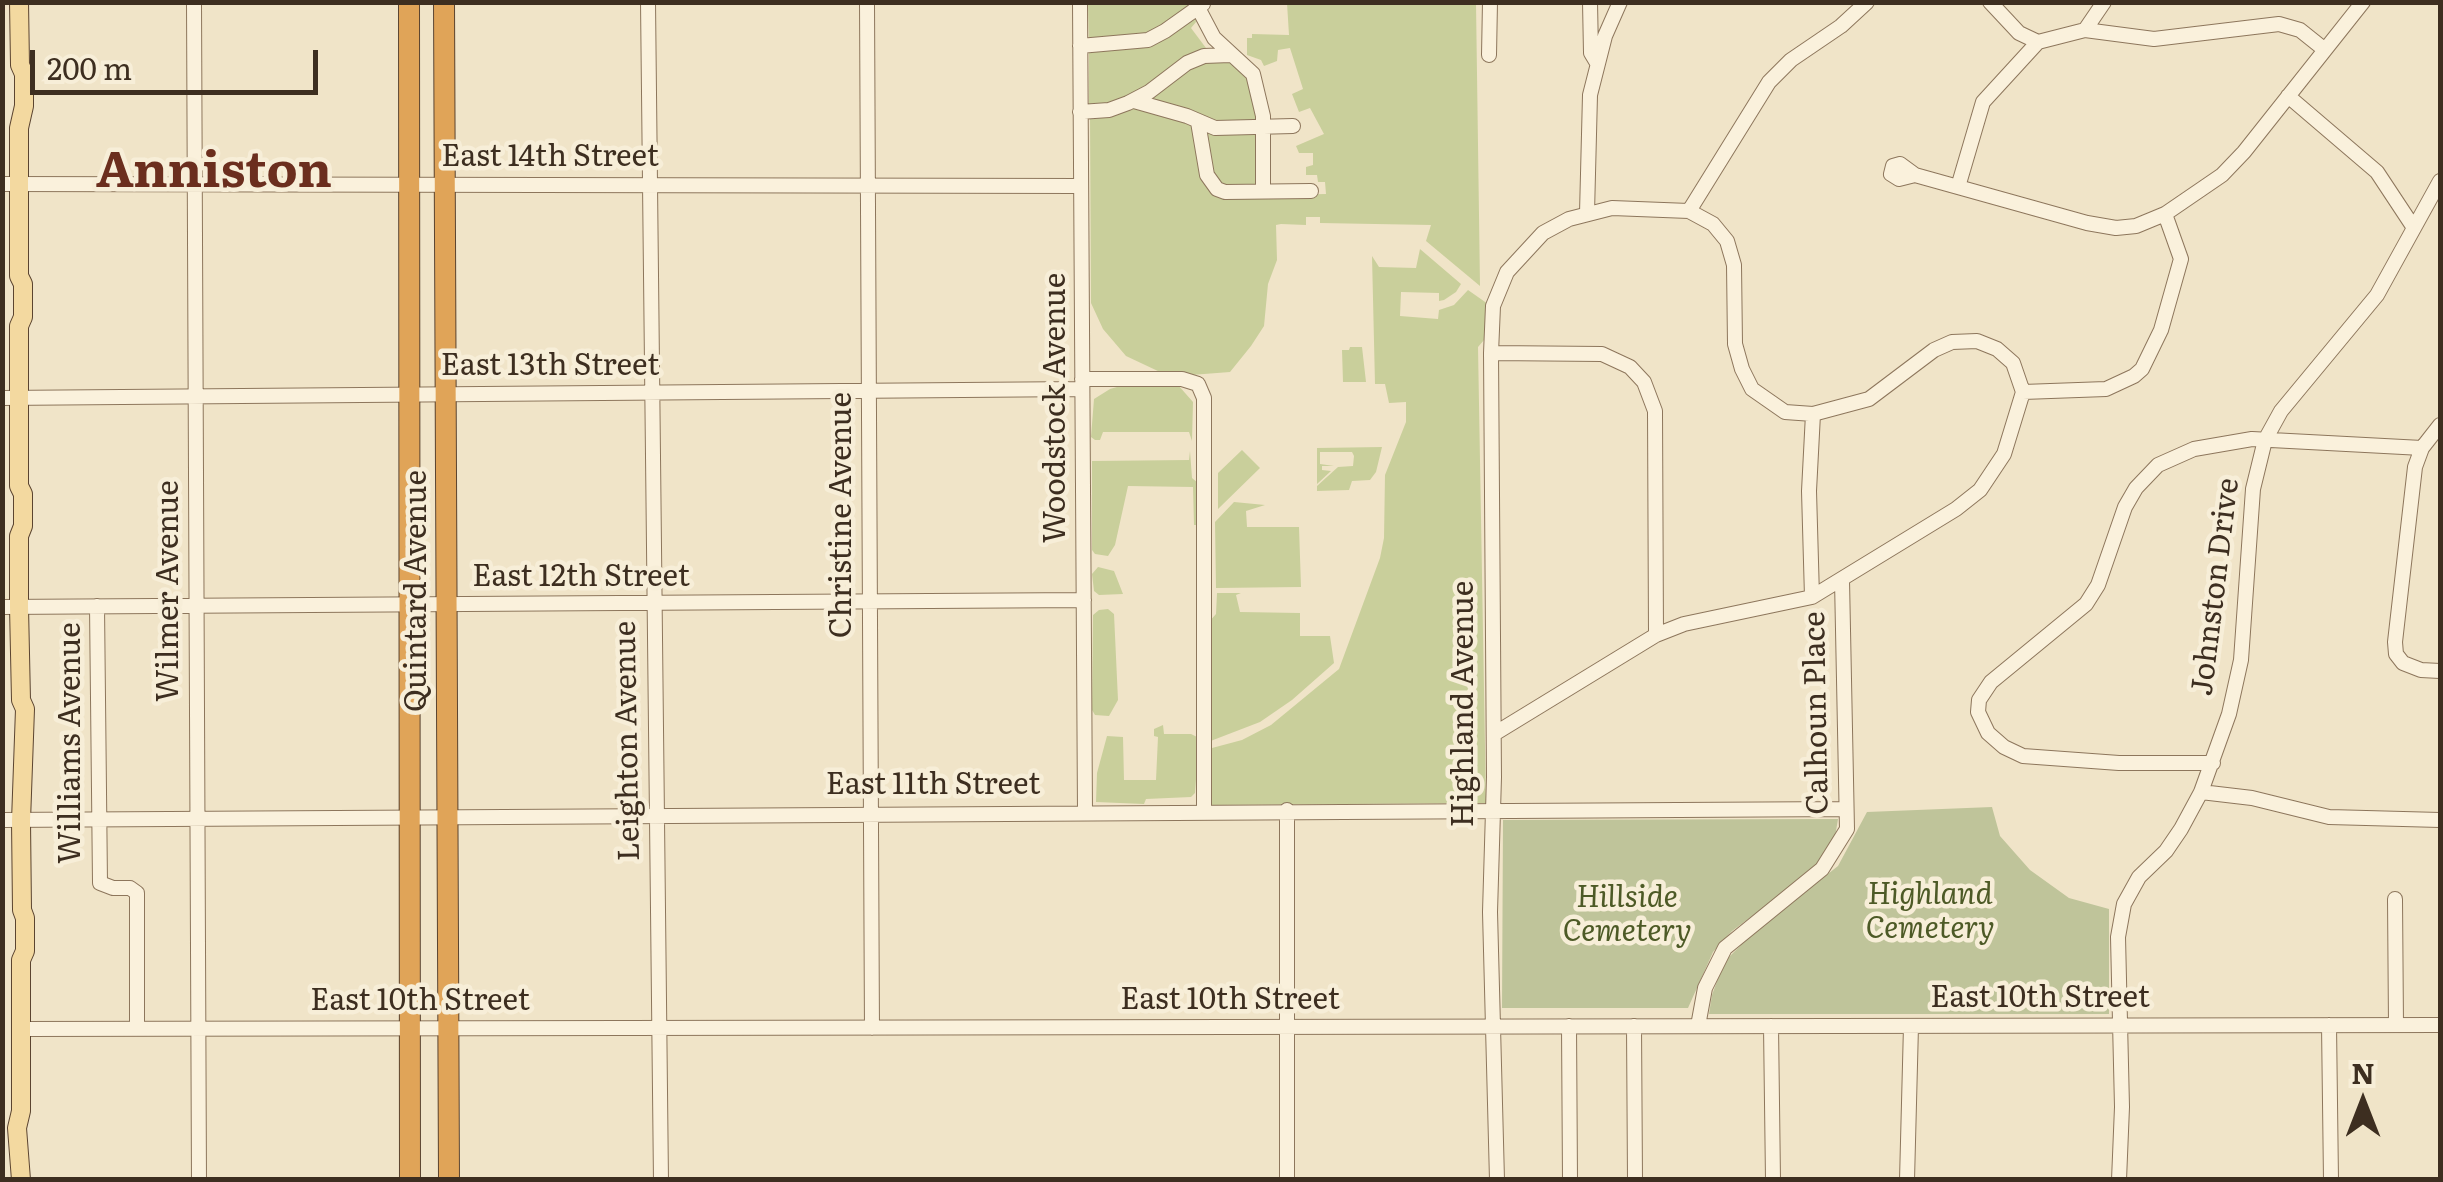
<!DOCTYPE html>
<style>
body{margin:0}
#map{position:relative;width:2443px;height:1182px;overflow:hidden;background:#f0e4c8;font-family:Literata,serif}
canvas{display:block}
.frame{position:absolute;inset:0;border:5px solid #3d2e20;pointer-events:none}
.north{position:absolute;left:2313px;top:1052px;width:100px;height:100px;-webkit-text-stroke:8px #f7eed8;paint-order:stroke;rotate:0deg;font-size:28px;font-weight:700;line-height:40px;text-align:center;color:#3d2e20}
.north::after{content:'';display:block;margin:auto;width:35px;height:45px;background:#3d2e20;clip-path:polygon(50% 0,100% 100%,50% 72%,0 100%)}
.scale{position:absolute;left:30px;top:50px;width:288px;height:45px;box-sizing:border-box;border:5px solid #3d2e20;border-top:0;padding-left:12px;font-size:30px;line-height:35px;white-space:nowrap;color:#3d2e20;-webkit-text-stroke:8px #f7eed8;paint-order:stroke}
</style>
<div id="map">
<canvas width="2443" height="1182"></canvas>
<div class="frame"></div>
<div class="north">N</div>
<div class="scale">200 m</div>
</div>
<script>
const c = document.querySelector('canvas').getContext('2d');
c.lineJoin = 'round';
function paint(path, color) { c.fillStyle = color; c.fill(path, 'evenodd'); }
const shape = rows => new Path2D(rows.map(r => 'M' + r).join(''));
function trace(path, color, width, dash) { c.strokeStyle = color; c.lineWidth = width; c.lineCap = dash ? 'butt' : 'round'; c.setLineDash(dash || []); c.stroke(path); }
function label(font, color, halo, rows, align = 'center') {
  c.font = font + ' Literata,serif'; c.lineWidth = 9; c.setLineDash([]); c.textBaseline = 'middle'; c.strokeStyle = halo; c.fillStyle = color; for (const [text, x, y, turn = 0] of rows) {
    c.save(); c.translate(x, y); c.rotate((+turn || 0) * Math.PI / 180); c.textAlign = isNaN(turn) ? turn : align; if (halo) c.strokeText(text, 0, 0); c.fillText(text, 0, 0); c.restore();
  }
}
paint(shape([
 [1192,2,1193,6,1147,36,1089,43,1088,3],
 [1287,3,1476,3,1480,286,1426,241,1431,225,1320,223,1320,217,1306,217,1306,225,1281,224,1276,225,1277,260,1268,284,1264,326,1251,346,1230,372,1191,375,1160,372,1126,356,1103,329,1091,303,1090,115,1133,106,1191,122,1195,126,1200,160,1229,196,1326,194,1325,182,1318,182,1317,175,1306,175,1306,167,1313,165,1313,153,1299,153,1296,146,1324,134,1310,108,1299,112,1292,94,1303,89,1290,48,1278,50,1277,61,1264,66,1261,60,1247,55,1247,38,1252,38,1252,34,1289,35],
 [1195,16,1196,22,1191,28,1206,48,1216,49,1124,101,1089,107,1089,53],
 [1204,60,1226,61,1246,73,1257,115,1253,124,1222,126,1144,100],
 [1208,132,1257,133,1258,187,1225,188,1213,178,1205,134],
 [1420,249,1461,284,1456,292,1444,300,1439,301,1439,293,1401,292,1400,316,1438,319,1439,310,1454,305,1468,290,1488,304,1484,340,1478,347,1486,803,1209,805,1207,755,1212,748,1242,740,1271,725,1339,669,1380,558,1384,538,1385,475,1406,422,1406,402,1389,403,1385,384,1375,384,1372,256,1379,267,1416,268],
 [1350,347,1362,347,1366,382,1343,382,1342,350,1349,350],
 [1124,385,1178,385,1193,402,1192,441,1189,432,1103,432,1100,440,1095,440,1091,437,1094,399,1110,389],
 [1382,447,1376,472,1370,480,1352,481,1349,490,1317,491,1317,486,1338,467,1353,466,1354,456,1352,452,1320,452,1320,464,1334,466,1322,466,1322,470,1331,471,1317,484,1317,448],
 [1242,450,1260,468,1218,509,1218,473],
 [1190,451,1192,478,1198,483,1198,525,1194,525,1193,487,1128,486,1115,545,1108,556,1095,554,1092,550,1092,461,1189,460],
 [1234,502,1265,505,1246,511,1247,527,1299,527,1301,587,1216,588,1215,522],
 [1098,567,1114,571,1123,594,1099,595,1094,591,1092,574],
 [1217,593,1241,593,1236,595,1240,612,1300,613,1300,636,1330,636,1334,663,1292,700,1260,722,1208,742,1208,623,1216,614],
 [1108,609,1114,614,1118,700,1109,716,1095,715,1092,710,1093,615,1099,610],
 [1163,725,1164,734,1191,734,1199,738,1195,793,1191,797,1146,799,1144,804,1096,802,1097,773,1107,736,1123,737,1124,780,1156,780,1158,737,1154,736,1154,729]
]), '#c9cf9b');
paint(shape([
 [1992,807,2000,836,2030,870,2069,898,2109,909,2109,1014,1709,1014,1712,995,1724,962,1754,932,1838,866,1867,812],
 [1838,819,1835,837,1822,860,1803,878,1732,931,1713,952,1688,1008,1502,1008,1503,820]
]), '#bfc49a');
const minor = shape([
 [194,2,199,1180],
 [648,2,661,1180],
 [867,2,872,1028],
 [1080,2,1085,812],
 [1195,2,1214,38,1253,74,1263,116,1263,191],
 [1590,2,1591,53,1597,63],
 [1990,2,2019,33,2038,42,2085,30,2104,2],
 [2085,30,2154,39,2279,24,2300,30,2325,50],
 [1080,46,1148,40,1165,31,1203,4],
 [1489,55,1490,2],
 [2288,96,2377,172,2414,228],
 [1134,101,1187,116,1215,128,1293,126],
 [1080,112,1109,110,1128,103,1149,92,1187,63,1204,56,1230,55],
 [1198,122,1207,175,1217,189,1225,192,1311,191],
 [1900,164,1915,175,1899,179,1891,174,1893,166,1900,164],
 [1915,175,2087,223,2116,228,2136,226,2165,214,2222,175,2244,152,2363,2],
 [2,184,1080,186],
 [1958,187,1983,102,2038,42],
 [1689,211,1769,82,1791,60,1841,26,1867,2],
 [1587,213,1590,95,1605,36,1620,2],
 [1491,353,1602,354,1630,367,1644,382,1655,411,1656,635],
 [1082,379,1182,379,1198,384,1204,398,1204,811],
 [2023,392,2106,389,2134,376,2142,369,2161,330,2181,259,2165,214],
 [2,398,1082,389],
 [2440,425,2422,448,2415,467,2395,642,2396,654,2403,663,2421,670,2440,671],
 [1812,597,1809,491,1813,414],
 [97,606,100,883,113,888,130,888,137,893,137,1029],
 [2,607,1084,600],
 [1494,734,1656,635,1684,624,1812,597,1956,509,1980,490,2004,454,2023,392,2013,363,1997,349,1977,341,1952,342,1934,350,1869,399,1813,414,1785,412,1752,389,1742,369,1735,344,1734,265,1727,241,1713,224,1689,211,1612,208,1569,219,1543,233,1507,272,1493,306,1491,353,1494,777,1490,912,1497,1180],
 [2213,763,2119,763,2023,756,2004,747,1988,733,1978,712,1979,700,1991,682,2086,604,2098,585,2125,507,2136,488,2158,465,2194,449,2252,439,2422,448],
 [2201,792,2252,798,2329,817,2440,820],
 [1287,810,1287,1180],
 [2,820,1846,809],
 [2395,899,2396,1025],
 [2329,1025,2331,1180],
 [1569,1026,1570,1180],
 [1634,1026,1635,1180],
 [1698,1026,1705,988,1725,948,1822,869,1847,829,1842,580],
 [1771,1026,1773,1180],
 [21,1029,2440,1025],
 [1907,1180,1911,1026],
 [2119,1180,2122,1107,2118,937,2124,904,2139,877,2166,851,2181,829,2201,792,2229,714,2241,660,2253,489,2265,440,2281,411,2377,295,2440,181]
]);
const major = shape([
 [19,2,20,65,24,74,24,106,19,128,19,276,23,284,23,317,19,326,19,486,23,494,23,526,19,536,19,607,21,700,25,709,21,821,22,910,25,918,25,951,21,960,21,1111,17,1128,21,1180]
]);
const highway = shape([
 [409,2,410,1180],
 [444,2,449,1180]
]);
trace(minor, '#8d765c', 16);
trace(major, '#5b4430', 20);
trace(highway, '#5b4430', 22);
trace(minor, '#faf1dc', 14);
trace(major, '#f3d9a0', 18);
trace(highway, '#e0a458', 20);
label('30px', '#3d2e20', '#f7eed8', [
 ["East 14th Street",550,157],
 ["East 13th Street",550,366],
 ["Woodstock Avenue",1056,408,-90],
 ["Christine Avenue",842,515,-90],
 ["East 12th Street",581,577],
 ["Johnston Drive",2216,587,-83],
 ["Wilmer Avenue",169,591,-90],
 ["Quintard Avenue",417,591,-90],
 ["Highland Avenue",1464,704,-90],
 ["Calhoun Place",1817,713,-91],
 ["Leighton Avenue",628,741,-91],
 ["Williams Avenue",71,743,-90],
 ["East 11th Street",933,785],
 ["East 10th Street",2040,998],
 ["East 10th Street",1230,1000],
 ["East 10th Street",420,1001]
]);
label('italic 30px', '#4d5a26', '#f7eed8', [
 ["Highland",1930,895],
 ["Cemetery",1930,929],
 ["Hillside",1627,898],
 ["Cemetery",1627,932]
]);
label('bold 50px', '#6b2e1e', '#f7eed8', [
 ["Anniston",214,172]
]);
</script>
